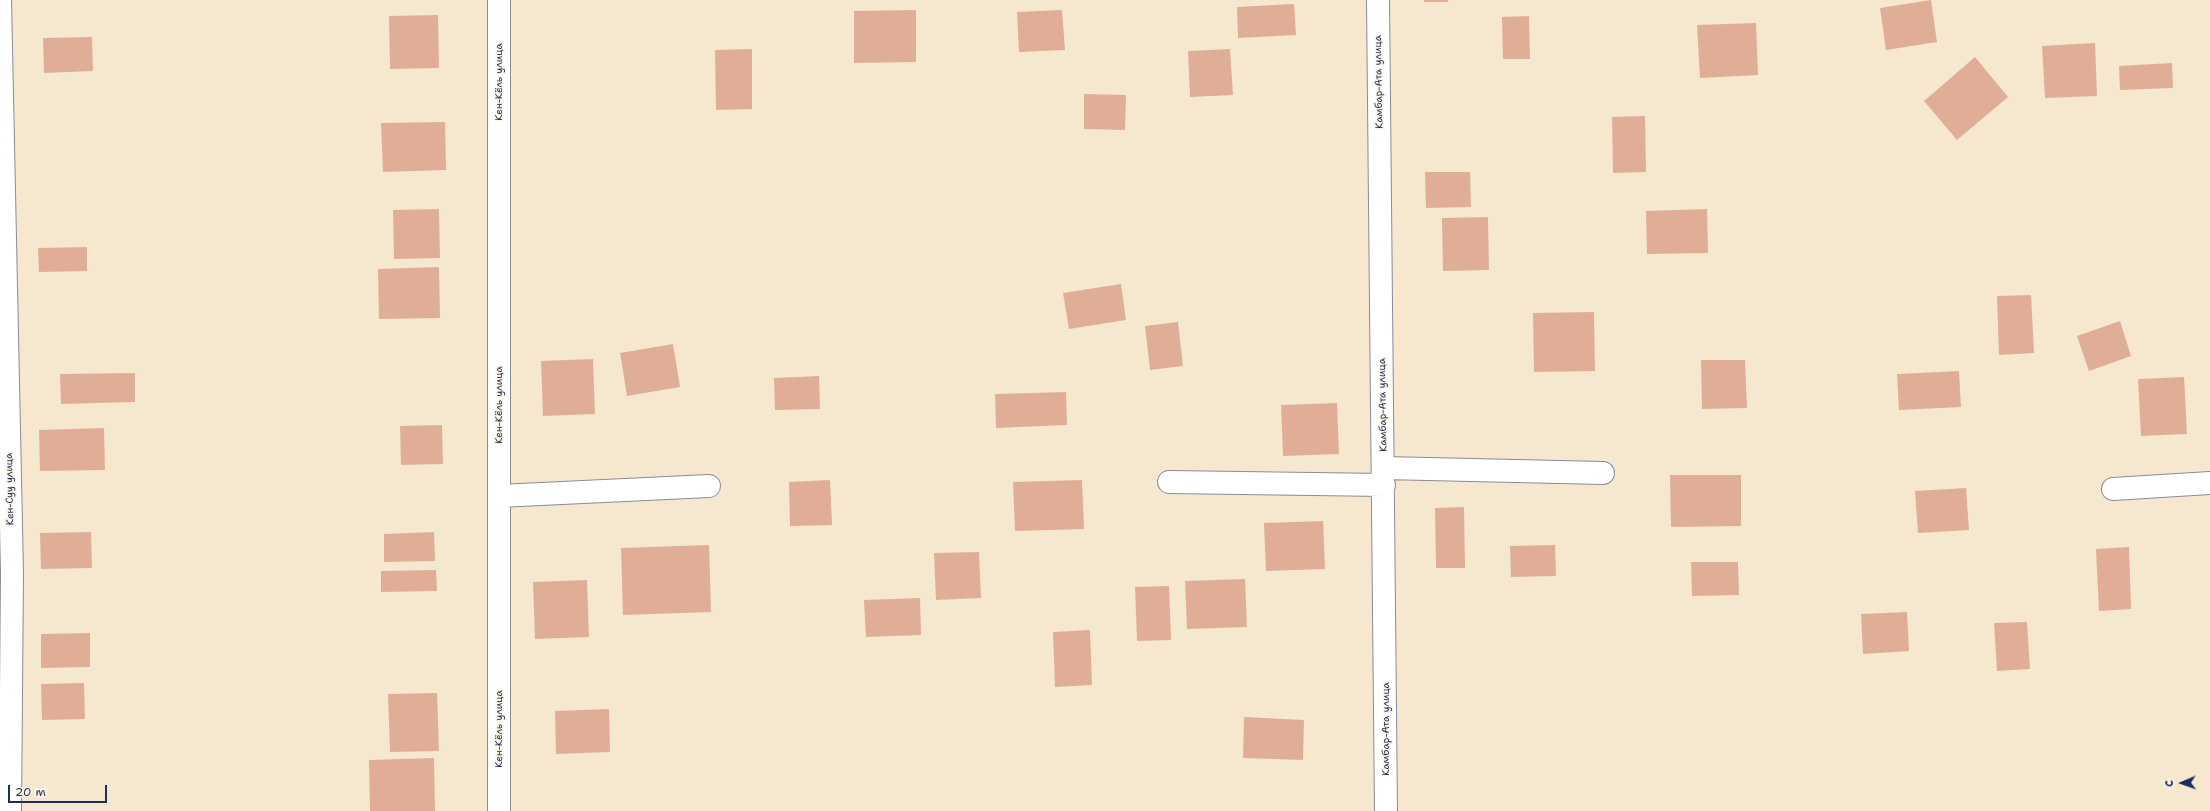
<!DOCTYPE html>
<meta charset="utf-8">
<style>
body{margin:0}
#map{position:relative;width:2210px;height:811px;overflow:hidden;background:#f6e8cf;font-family:"Shantell Sans",sans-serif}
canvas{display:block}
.north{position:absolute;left:2162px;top:763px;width:40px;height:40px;-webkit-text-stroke:3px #fcf5e5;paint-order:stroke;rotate:268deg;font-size:11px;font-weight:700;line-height:16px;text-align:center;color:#1b2f5e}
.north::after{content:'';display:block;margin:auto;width:14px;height:18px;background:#1b2f5e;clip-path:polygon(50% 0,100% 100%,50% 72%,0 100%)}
.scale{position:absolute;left:8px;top:785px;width:99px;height:18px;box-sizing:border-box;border:2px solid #1b2f5e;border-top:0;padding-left:5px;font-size:12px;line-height:14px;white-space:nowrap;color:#1b2f5e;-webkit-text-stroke:3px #fcf5e5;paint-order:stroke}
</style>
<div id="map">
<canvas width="2210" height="811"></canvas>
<div class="north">С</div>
<div class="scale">20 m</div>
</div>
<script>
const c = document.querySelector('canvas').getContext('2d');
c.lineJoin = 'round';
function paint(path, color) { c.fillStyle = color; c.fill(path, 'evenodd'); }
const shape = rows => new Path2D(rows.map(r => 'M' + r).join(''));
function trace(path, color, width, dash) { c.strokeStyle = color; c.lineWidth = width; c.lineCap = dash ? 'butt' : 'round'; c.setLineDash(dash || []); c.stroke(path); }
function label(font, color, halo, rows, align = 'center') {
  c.font = font + ' "Shantell Sans",sans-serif'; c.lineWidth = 3; c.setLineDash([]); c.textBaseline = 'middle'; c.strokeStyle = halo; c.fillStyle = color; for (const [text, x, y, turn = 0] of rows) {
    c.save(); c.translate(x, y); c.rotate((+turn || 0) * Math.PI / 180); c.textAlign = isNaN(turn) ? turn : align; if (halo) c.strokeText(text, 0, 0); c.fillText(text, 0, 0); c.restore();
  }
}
paint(shape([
 [1424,0,1448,0,1448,2,1424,2],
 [1931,0,1937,42,1886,50,1880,8],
 [1294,4,1296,35,1238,38,1237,7],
 [916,10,916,62,854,63,854,11],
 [1062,10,1065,50,1019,52,1017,12],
 [438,15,439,68,390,69,389,16],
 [1529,16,1530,59,1503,59,1502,17],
 [1756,23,1758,75,1700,78,1697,25],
 [92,37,93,71,44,73,43,38],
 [2095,43,2097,96,2045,98,2042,46],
 [752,49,752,109,716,110,715,50],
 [1230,49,1233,95,1190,97,1188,51],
 [1975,57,2008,97,1957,140,1924,101],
 [2172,63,2173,88,2120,90,2119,66],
 [1084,94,1126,95,1125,130,1084,129],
 [1645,116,1646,172,1613,173,1612,117],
 [445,122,446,170,383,172,381,123],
 [1425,172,1470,172,1471,207,1426,208],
 [439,209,440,258,394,259,393,210],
 [1707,209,1708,253,1647,254,1646,211],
 [1488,217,1489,270,1443,271,1442,218],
 [87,247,87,271,39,272,38,248],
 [439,267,440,318,379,319,378,269],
 [1121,284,1126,320,1069,329,1063,293],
 [2031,295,2034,353,1999,355,1997,296],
 [1594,312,1595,371,1534,372,1533,313],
 [2120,321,2131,356,2089,371,2077,336],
 [1178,322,1183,366,1150,370,1145,326],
 [673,344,680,387,627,396,620,353],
 [593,359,595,414,543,416,541,361],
 [1701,360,1745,360,1747,408,1702,409],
 [1959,371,1961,407,1899,410,1897,374],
 [135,373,135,402,61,404,60,374],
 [819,376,820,409,775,410,774,378],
 [2184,377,2187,434,2141,436,2138,379],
 [1066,392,1067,425,996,428,995,394],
 [1337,403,1339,454,1283,456,1281,405],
 [442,425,443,464,401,465,400,426],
 [104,428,105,470,40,471,39,430],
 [1670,475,1741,475,1741,526,1671,527],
 [830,480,832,525,790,526,789,482],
 [1082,480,1084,529,1015,531,1013,482],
 [1966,488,1969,530,1918,533,1915,491],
 [1464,507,1465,568,1436,568,1435,508],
 [1323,521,1325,569,1266,571,1264,523],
 [91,532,92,568,41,569,40,533],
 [434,532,435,561,384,562,384,534],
 [709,545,711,612,623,615,621,548],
 [1555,545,1556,576,1511,577,1510,546],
 [2129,547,2131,609,2099,611,2096,549],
 [979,552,981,598,936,600,934,553],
 [1691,562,1738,562,1739,595,1692,596],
 [436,570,437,591,381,592,381,571],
 [1245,579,1247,627,1187,629,1185,581],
 [587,580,589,637,535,639,533,582],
 [1169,586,1171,640,1137,641,1135,587],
 [920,598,921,635,866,637,864,600],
 [1907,612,1909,651,1863,654,1861,614],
 [2027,622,2030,669,1997,671,1994,623],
 [1090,630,1092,685,1055,687,1053,632],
 [90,633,90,667,41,668,41,634],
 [84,683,85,719,42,720,41,684],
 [437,693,439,751,390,752,388,694],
 [609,709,610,752,556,754,555,711],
 [1244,717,1304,720,1303,760,1243,758],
 [434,758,435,811,370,811,369,760]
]), '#e0ae96');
const street = shape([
 [0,0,12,573,10,811],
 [499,0,499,811],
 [1378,0,1386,811],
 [1384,468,1603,473],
 [1169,482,1384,485],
 [2113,489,2210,483],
 [499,496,709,486]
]);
trace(street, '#888c96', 24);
trace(street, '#fff', 22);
label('10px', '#1b2f5e', '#fcf5e5', [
 ["Кен-Кёль улица",499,82,-90],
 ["Камбар-Ата улица",1379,82,-91],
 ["Кен-Кёль улица",499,405,-90],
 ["Камбар-Ата улица",1383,405,-91],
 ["Кен-Суу улица",10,489,-91],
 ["Кен-Кёль улица",499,729,-90],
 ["Камбар-Ата улица",1386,729,-90]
]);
</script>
